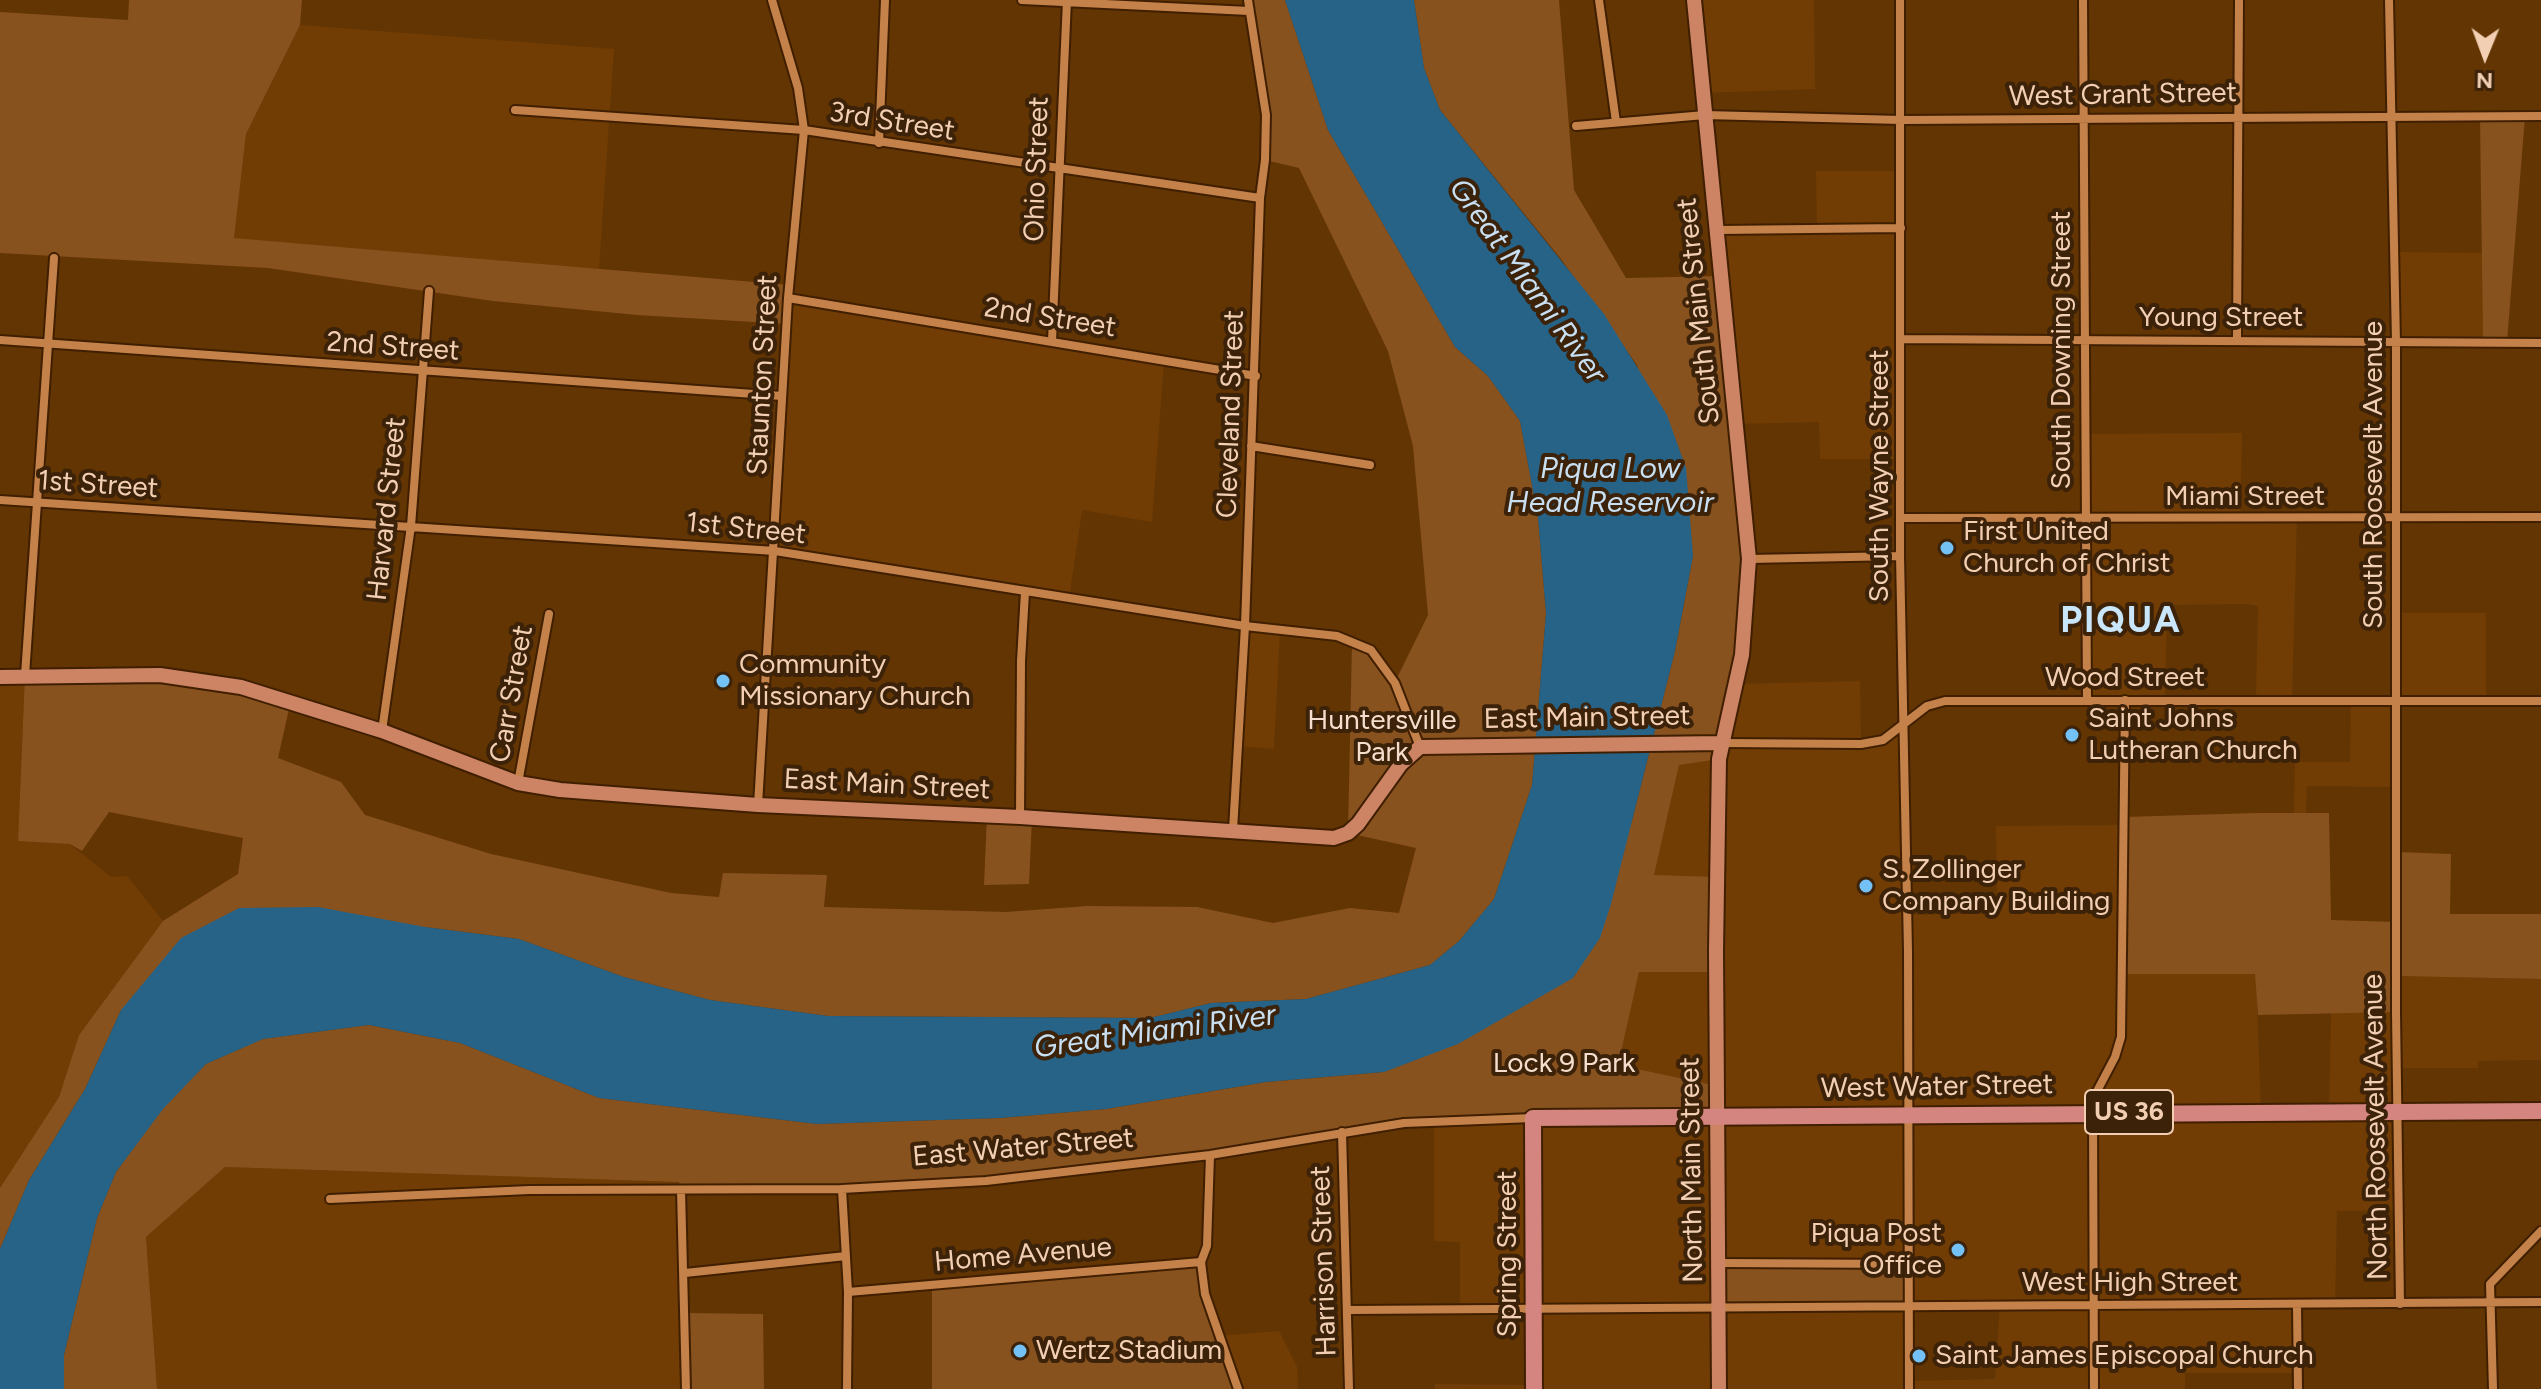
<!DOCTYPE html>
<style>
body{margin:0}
#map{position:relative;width:2541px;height:1389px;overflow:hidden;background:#633503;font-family:Figtree,sans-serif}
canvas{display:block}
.north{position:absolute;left:2445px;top:16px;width:80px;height:80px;-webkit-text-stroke:6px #3c2209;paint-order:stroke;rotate:181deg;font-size:22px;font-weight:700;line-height:32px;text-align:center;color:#f2cfb3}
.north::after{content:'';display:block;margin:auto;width:28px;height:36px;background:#f2cfb3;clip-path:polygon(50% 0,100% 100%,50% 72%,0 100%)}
</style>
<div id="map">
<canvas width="2541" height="1389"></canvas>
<div class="north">N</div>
</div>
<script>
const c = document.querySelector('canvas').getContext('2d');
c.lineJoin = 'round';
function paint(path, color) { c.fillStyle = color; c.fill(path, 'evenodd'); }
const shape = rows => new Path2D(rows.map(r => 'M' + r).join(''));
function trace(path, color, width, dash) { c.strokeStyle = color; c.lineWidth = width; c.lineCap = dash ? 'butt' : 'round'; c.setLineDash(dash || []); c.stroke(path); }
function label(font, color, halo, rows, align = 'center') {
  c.font = font + ' Figtree,sans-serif'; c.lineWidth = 8; c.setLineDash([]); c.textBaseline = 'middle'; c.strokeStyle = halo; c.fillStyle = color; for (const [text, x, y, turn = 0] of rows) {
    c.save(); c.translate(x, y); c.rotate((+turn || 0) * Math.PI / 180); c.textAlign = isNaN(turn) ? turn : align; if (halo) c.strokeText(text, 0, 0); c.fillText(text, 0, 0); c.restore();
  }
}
paint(shape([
 [1694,0,1814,0,1815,89,1703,93],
 [300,25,614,49,599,269,234,238,246,134],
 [1816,171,1901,171,1901,459,1820,459,1819,422,1737,424,1718,230,1817,227],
 [2394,252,2482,253,2483,342,2396,342],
 [788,298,1164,360,1152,522,1082,510,1069,599,775,551],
 [2242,433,2240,518,2297,518,2292,700,2256,700,2258,606,2247,604,2175,605,2167,610,2165,700,2087,699,2084,434],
 [2396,613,2486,613,2486,701,2398,700,2397,787,2307,786,2306,813,2294,813,2295,762,2350,762,2351,700,2398,700],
 [1245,626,1280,630,1274,749,1238,746],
 [25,675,18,840,70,844,111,877,127,876,163,921,79,1035,59,1097,0,1188,0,677],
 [1860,681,1861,743,1883,740,1903,726,1908,915,1997,913,1996,826,2124,825,2256,974,2261,1112,2329,1112,2331,1013,2396,1012,2397,976,2541,979,2541,1060,2478,1061,2478,1068,2397,1068,2399,1210,2337,1211,2335,1305,2297,1306,2298,1373,2185,1373,2185,1389,1435,1389,1435,1384,1534,1385,1534,1311,1460,1310,1460,1242,1434,1241,1434,1120,1717,1086,1617,1066,1639,971,1716,972,1654,875,1679,764,1736,684],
 [2000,1305,1995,1379,1909,1381,1909,1308],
 [225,1167,680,1182,686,1389,157,1389,146,1237],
 [1279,1331,1297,1367,1298,1389,1238,1389,1219,1336]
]), '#713d04');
paint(shape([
 [129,0,302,0,300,25,246,134,234,238,790,285,787,324,637,315,493,301,268,268,0,253,0,12,128,20],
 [1248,0,1285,0,1328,130,1455,347,1488,376,1520,421,1538,518,1546,613,1532,785,1494,899,1459,941,1430,965,1306,999,1211,1003,1150,1018,828,1016,710,1000,624,977,519,939,425,927,121,1010,85,1089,29,1180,0,1249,0,1188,59,1097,79,1035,163,921,238,874,243,838,109,812,82,851,70,844,18,841,25,675,160,675,291,700,278,758,341,782,365,815,491,854,671,893,719,897,723,873,827,875,824,907,1006,912,1088,906,1197,907,1273,923,1350,908,1399,913,1416,848,1348,833,1352,642,1371,650,1395,682,1428,615,1413,446,1388,351,1299,168,1265,160,1266,115],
 [1414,0,1559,0,1574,190,1626,278,1722,276,1747,611,1719,759,1679,765,1654,875,1717,877,1716,972,1639,972,1618,1065,1717,1086,1718,1116,1461,1118,1210,1155,986,1181,681,1190,679,1182,225,1167,146,1237,157,1389,64,1389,64,1355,97,1218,116,1172,163,1108,206,1064,262,1039,369,1025,460,1043,599,1098,817,1124,1001,1118,1106,1109,1266,1082,1384,1072,1632,821,1675,651,1693,556,1637,365,1561,259,1440,110,1424,68],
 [2525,116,2507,342,2483,342,2480,118],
 [2257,813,2329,813,2331,920,2397,922,2397,852,2451,854,2450,914,2541,914,2541,979,2397,976,2396,1012,2258,1015,2255,974,2120,974,2124,817],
 [987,816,1032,818,1029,884,984,885],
 [1201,1262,1205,1294,1238,1389,932,1389,932,1285],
 [1719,1263,1909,1264,1909,1307,1719,1310],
 [685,1313,763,1314,764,1389,686,1389]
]), '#88521f');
paint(shape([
 [1285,0,1414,0,1424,68,1440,110,1604,314,1667,415,1686,468,1693,556,1675,651,1611,904,1600,938,1573,978,1458,1044,1384,1072,1266,1082,1106,1109,1001,1118,817,1124,599,1098,460,1043,369,1025,263,1039,206,1064,163,1109,116,1172,97,1218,64,1355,64,1389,0,1389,0,1249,29,1180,85,1089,121,1010,181,938,239,908,318,907,425,927,519,939,624,977,710,1000,828,1016,1150,1018,1211,1003,1306,999,1430,965,1459,941,1494,899,1532,785,1546,613,1538,518,1520,421,1488,376,1455,347,1328,130]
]), '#276287');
const street = shape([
 [1022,0,1249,11],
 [1599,0,1616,122],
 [1900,0,1900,556,1908,951,1909,1389],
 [2083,0,2087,699],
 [2389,0,2396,342,2396,1012,2400,1304],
 [515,110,804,130,1260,198],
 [1576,126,1705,115,1901,120,2541,116],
 [879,143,885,0],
 [1718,230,1901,228],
 [788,298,1256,376],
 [1901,339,2541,343],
 [0,340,782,396],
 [2237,340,2239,0],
 [1052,341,1067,0],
 [1251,446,1370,465],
 [0,500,775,551,1245,626,1337,636,1371,650,1395,683,1420,747],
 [1901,518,2541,517],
 [1749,559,1900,556],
 [25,675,54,258],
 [382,731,411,526,429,291],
 [1722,743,1861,744,1883,740,1927,706,1945,701,2541,701],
 [518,783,549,614],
 [758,805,788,298,804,130,798,88,772,0],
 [1020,817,1021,661,1025,592],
 [1233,830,1245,626,1260,198,1265,160,1266,115,1248,0],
 [1342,1132,1349,1389],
 [1210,1155,1207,1246,1201,1262,1205,1294,1238,1389],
 [842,1189,848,1292,847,1389],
 [681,1190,686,1389],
 [330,1199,529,1190,842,1189,986,1181,1210,1155,1404,1123,1533,1118],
 [1719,1263,1909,1264],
 [685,1273,846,1256],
 [848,1292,1201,1262],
 [2297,1306,2298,1389],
 [1348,1310,2541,1302],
 [2094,1389,2093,1112,2096,1093,2115,1057,2121,1037,2125,700],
 [2493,1389,2490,1284,2541,1231]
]);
const secondary = shape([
 [1694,0,1749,559,1742,655,1719,759,1716,951,1719,1389],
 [0,677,160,675,241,687,382,731,518,783,560,790,758,805,1020,817,1334,838,1348,833,1358,824,1401,764,1420,747,1722,743]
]);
const primary = shape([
 [1534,1389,1533,1118,2541,1111]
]);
trace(street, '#401f00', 12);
trace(secondary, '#401f00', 18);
trace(primary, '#401f00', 20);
trace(street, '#c4824a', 8);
trace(secondary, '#cc8465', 14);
trace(primary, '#d5857f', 16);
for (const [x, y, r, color] of [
 [1947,548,8,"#73c1f5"],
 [723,681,8,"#73c1f5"],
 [2072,735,8,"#73c1f5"],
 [1866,886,8,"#73c1f5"],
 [1958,1250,8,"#73c1f5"],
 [1020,1351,8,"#73c1f5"],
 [1919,1356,8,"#73c1f5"]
]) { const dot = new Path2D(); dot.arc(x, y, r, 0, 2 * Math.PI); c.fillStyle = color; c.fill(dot); trace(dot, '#3c2209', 3); }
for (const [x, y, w] of [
 [2129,1112,88]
]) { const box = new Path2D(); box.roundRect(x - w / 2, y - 22, w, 44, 6); c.fillStyle = '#3c2209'; c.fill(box); trace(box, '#f2cfb3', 2); }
label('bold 26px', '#f2cfb3', null, [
 ["US 36",2129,1112]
]);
label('28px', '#f2cfb3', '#3c2209', [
 ["West Grant Street",2123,95,-1],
 ["3rd Street",892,122,9],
 ["Ohio Street",1037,169,-88],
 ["South Main Street",1699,311,-96],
 ["2nd Street",1050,318,9],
 ["Young Street",2221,318],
 ["2nd Street",393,347,4],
 ["South Downing Street",2062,350,-90],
 ["Staunton Street",763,375,-87],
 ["Cleveland Street",1231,414,-88],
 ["South Roosevelt Avenue",2374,475,-90],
 ["South Wayne Street",1880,476,-90],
 ["1st Street",98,485,4],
 ["Miami Street",2245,497],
 ["Harvard Street",387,509,-84],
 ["1st Street",746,529,6],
 ["Wood Street",2125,678],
 ["Carr Street",512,694,-80],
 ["East Main Street",1587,718,-1],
 ["East Main Street",887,785,3],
 ["West Water Street",1937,1087,-1],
 ["North Roosevelt Avenue",2376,1127,-91],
 ["East Water Street",1023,1148,-5],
 ["North Main Street",1692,1170,-91],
 ["Spring Street",1508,1254,-90],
 ["Home Avenue",1023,1255,-5],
 ["Harrison Street",1324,1261,-92],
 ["West High Street",2130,1283]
]);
label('28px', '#f2cfb3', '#3c2209', [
 ["First United",1963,532],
 ["Church of Christ",1963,564],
 ["Community",739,665],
 ["Missionary Church",739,697],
 ["Saint Johns",2088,719],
 ["Lutheran Church",2088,751],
 ["S. Zollinger",1882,870],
 ["Company Building",1882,902],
 ["Piqua Post",1942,1234,"right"],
 ["Office",1942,1266,"right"],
 ["Wertz Stadium",1036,1351],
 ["Saint James Episcopal Church",1935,1356]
], 'left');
label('28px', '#f5decd', '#3c2209', [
 ["Huntersville",1382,721],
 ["Park",1382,753],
 ["Lock 9 Park",1564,1064]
]);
label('italic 30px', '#c8dff1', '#3c2209', [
 ["Great Miami River",1527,281,54],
 ["Piqua Low",1610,469],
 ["Head Reservoir",1610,503],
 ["Great Miami River",1155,1032,-8]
]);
c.letterSpacing = '2px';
label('bold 36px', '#cae6fa', '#3c2209', [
 ["PIQUA",2121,621]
]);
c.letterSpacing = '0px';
</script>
